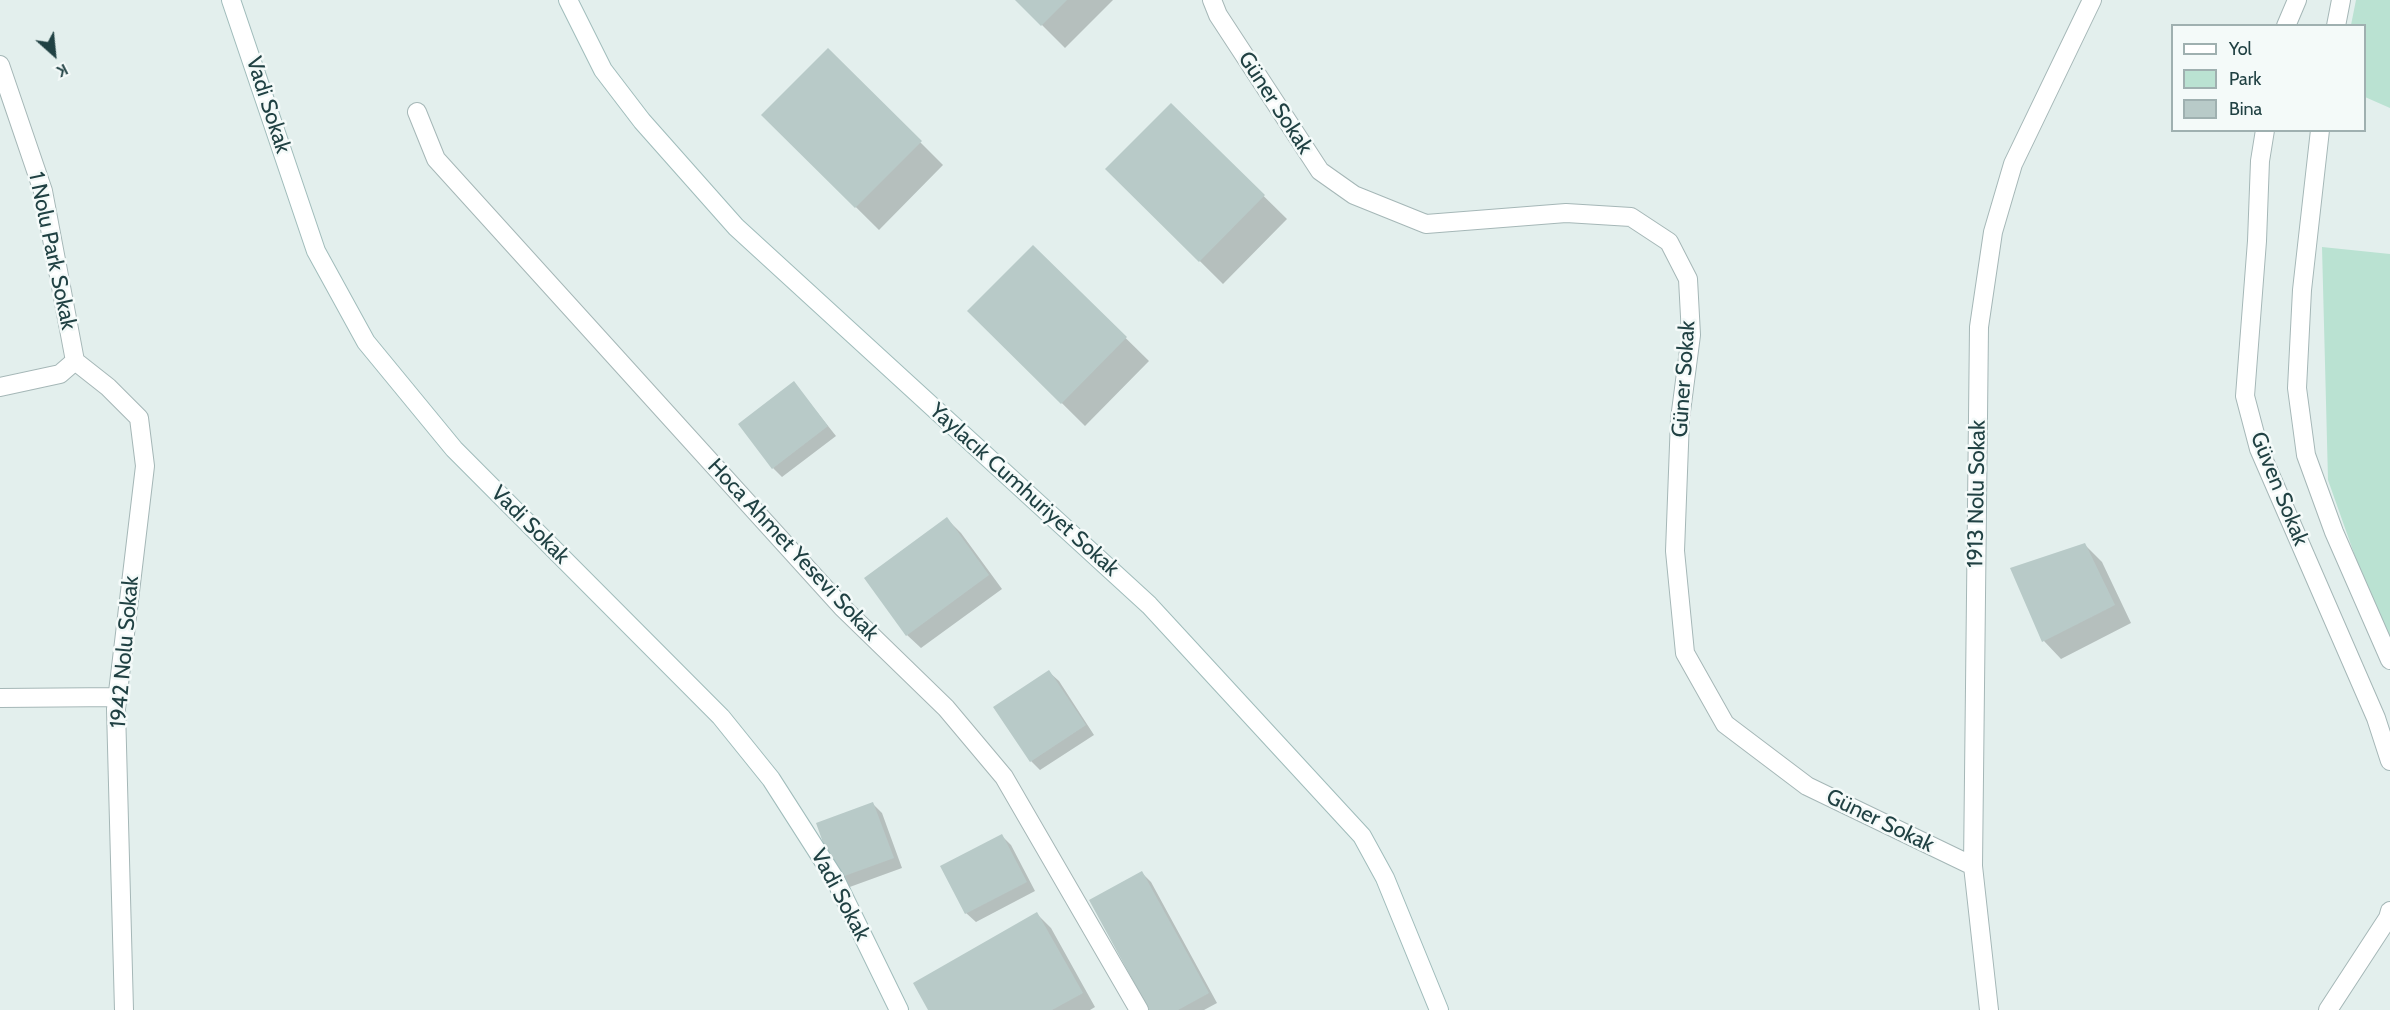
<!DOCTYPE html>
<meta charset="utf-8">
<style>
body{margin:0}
#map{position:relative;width:2390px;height:1010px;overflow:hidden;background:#e3efed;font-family:Cabin,sans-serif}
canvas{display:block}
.legend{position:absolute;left:2171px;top:24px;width:195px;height:108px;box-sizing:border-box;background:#f4faf9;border:2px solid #9fb0b0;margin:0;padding:8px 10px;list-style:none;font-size:18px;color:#204143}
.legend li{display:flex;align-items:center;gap:12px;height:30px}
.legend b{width:30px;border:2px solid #9fb0b0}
.north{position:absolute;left:24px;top:24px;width:60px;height:60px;-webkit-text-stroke:4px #f4faf9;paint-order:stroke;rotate:153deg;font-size:16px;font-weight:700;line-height:24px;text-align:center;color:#204143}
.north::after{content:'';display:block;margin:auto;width:21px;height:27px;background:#204143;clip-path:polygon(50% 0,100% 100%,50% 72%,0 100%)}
</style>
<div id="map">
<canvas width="2390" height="1010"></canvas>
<ul class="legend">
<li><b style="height:8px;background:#fff"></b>Yol</li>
<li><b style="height:16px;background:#bae2d2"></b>Park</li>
<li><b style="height:16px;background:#b8cac8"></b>Bina</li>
</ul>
<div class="north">K</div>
</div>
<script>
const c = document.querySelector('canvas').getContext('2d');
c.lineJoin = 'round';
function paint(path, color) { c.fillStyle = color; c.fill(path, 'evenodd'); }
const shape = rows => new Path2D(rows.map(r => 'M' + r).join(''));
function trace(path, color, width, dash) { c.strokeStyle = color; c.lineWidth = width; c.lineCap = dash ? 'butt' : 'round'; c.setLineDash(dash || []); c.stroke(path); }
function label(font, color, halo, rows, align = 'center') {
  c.font = font + ' Cabin,sans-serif'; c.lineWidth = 5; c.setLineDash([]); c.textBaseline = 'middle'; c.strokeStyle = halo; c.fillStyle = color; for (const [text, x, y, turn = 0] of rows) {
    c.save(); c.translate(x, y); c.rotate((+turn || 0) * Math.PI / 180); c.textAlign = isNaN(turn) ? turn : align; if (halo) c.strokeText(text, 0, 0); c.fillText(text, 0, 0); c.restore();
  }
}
paint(shape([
 [2356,0,2390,0,2390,108,2365,97,2364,26,2351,25],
 [2322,247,2390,254,2390,655,2328,480]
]), '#bae2d2');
paint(shape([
 [1017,0,1113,0,1065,48],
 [828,50,943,165,879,230,763,115],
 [1171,105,1287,219,1223,284,1107,169],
 [1033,247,1149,361,1085,426,969,311],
 [794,383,836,436,782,477,773,468],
 [947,519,961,533,1002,589,921,648,907,635],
 [2085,545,2102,562,2131,623,2061,659,2044,641,2012,569],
 [1049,672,1059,681,1094,735,1040,770,1031,761],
 [873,804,882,813,902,868,847,888,818,824],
 [1002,836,1011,845,1035,891,976,922,966,913],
 [1142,873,1151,882,1217,1003,1204,1010,1151,1010],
 [1037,914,1051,928,1095,1007,1090,1010,930,1010]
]), '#0003');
paint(shape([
 [1015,0,1067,0,1041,26],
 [828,48,922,141,855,208,761,115],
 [1171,103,1265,195,1199,262,1105,169],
 [1033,245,1127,337,1061,404,967,311],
 [794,381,828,426,772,469,738,424],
 [947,517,989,575,906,636,864,578],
 [2085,543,2115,605,2042,642,2010,568],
 [1049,670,1086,725,1030,762,993,707],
 [873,802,894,858,836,879,816,823],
 [1002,834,1027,882,965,914,940,866],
 [1142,871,1209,993,1178,1010,1149,1010,1089,900],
 [1037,912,1083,993,1052,1010,928,1010,913,983]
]), '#b8cac8');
const street = shape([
 [1212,0,1218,15,1320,171,1354,195,1426,224,1566,213,1631,217,1669,242,1688,279,1691,335,1680,419,1675,551,1685,653,1725,724,1807,786,1973,866],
 [2286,26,2297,0],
 [2336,26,2341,0],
 [0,65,43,191,75,361,60,374,0,387],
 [417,112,436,159,842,607,946,708,1004,777,1139,1010],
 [2265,130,2260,161,2257,241,2245,396,2259,449,2376,718,2390,761],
 [2320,130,2302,290,2297,388,2306,455,2334,532,2390,660],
 [75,361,108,387,139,418,145,466,116,709,124,1010],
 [0,698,118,697],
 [1989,1010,1973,866,1979,327,1993,232,2013,164,2092,0],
 [2328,1010,2388,918,2390,911]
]);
const secondary = shape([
 [231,0,316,251,366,342,454,449,721,717,771,779,835,879,899,1010],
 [568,0,603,70,642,121,736,227,1149,605,1362,836,1385,878,1439,1010]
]);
trace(street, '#a5b7b7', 20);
trace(secondary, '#a0bcbb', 20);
trace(street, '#fff', 18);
trace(secondary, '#fff', 18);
label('22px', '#204143', '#f4faf9', [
 ["Güner Sokak",1275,103,57],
 ["Vadi Sokak",268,105,72],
 ["1 Nolu Park Sokak",52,251,78],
 ["Güner Sokak",1684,379,-86],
 ["Güven Sokak",2279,489,68],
 ["Yaylacık Cumhuriyet Sokak",1024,490,42],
 ["1913 Nolu Sokak",1977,494,-89],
 ["Vadi Sokak",530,525,45],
 ["Hoca Ahmet Yesevi Sokak",793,550,47],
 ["1942 Nolu Sokak",125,652,-85],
 ["Güner Sokak",1880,821,26],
 ["Vadi Sokak",840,895,62]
]);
</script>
